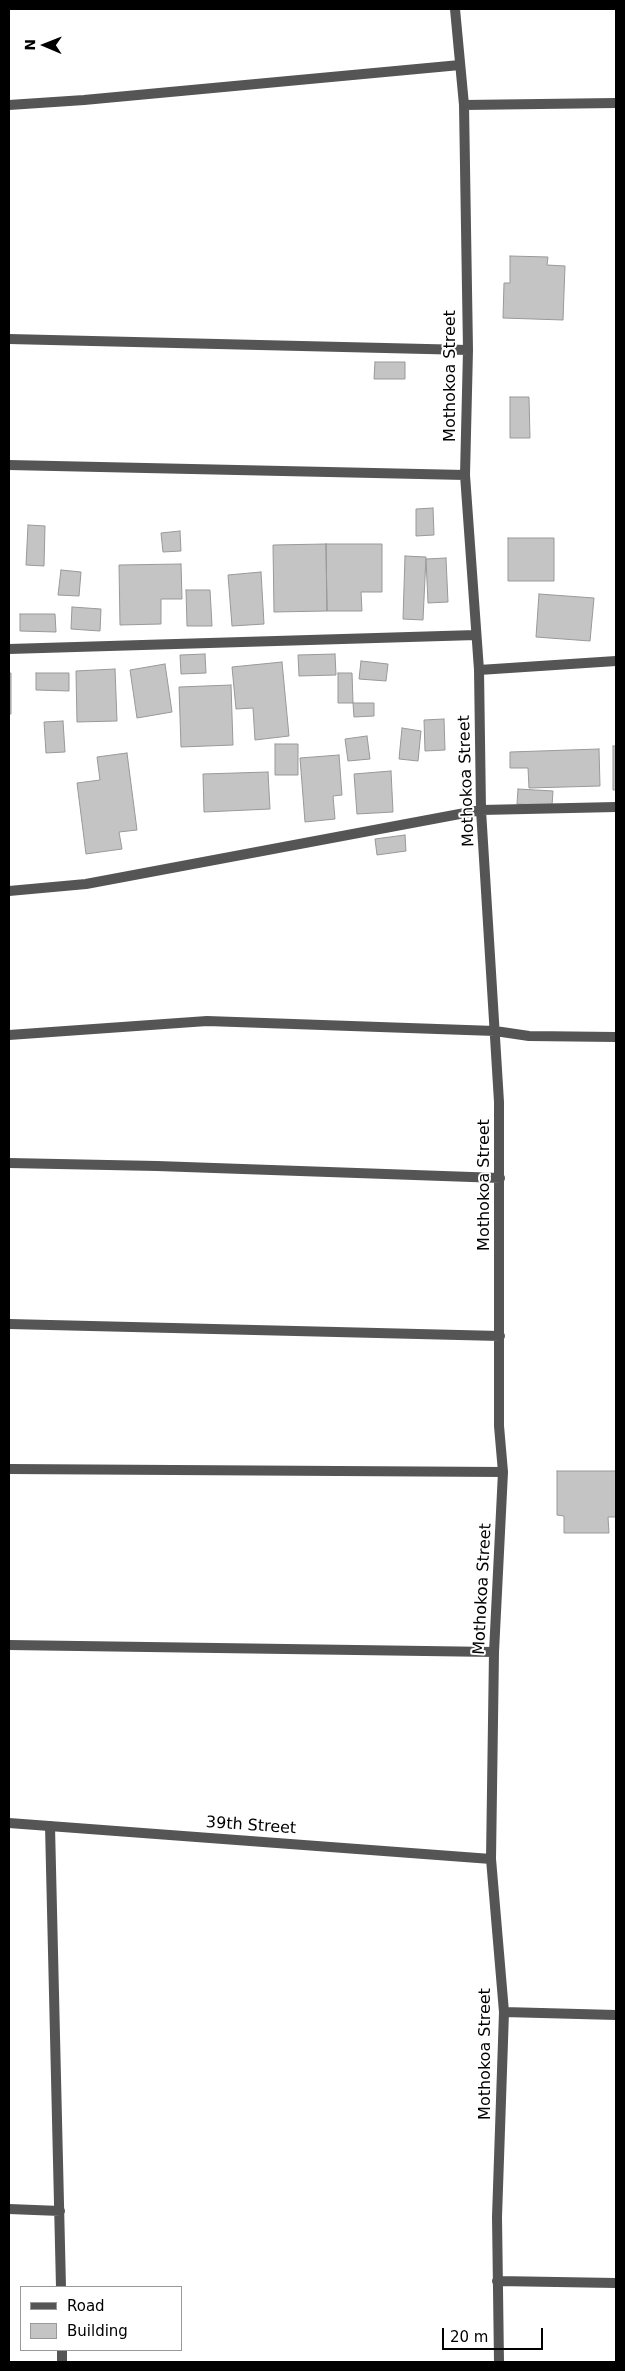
<!DOCTYPE html>
<style>
body{margin:0}
#map{position:relative;width:625px;height:2371px;overflow:hidden;background:#fff;font-family:"DejaVu Sans",sans-serif}
canvas{display:block}
.frame{position:absolute;inset:0;border:10px solid #000;pointer-events:none}
.legend{position:absolute;left:20px;top:2286px;width:162px;height:65px;box-sizing:border-box;background:#fff;border:1px solid #999;margin:0;padding:6px 9px;list-style:none;font-size:15px;color:#000}
.legend li{display:flex;align-items:center;gap:10px;height:25px}
.legend b{width:25px;border:1px solid #999}
.north{position:absolute;left:20px;top:20px;width:50px;height:50px;-webkit-text-stroke:4px #fff;paint-order:stroke;rotate:271deg;font-size:14px;font-weight:700;line-height:20px;text-align:center;color:#000}
.north::after{content:'';display:block;margin:auto;width:18px;height:22px;background:#000;clip-path:polygon(50% 0,100% 100%,50% 72%,0 100%)}
.scale{position:absolute;left:442px;top:2328px;width:101px;height:22px;box-sizing:border-box;border:2px solid #000;border-top:0;padding-left:6px;font-size:15px;line-height:18px;white-space:nowrap;color:#000;-webkit-text-stroke:4px #fff;paint-order:stroke}
</style>
<div id="map">
<canvas width="625" height="2371"></canvas>
<div class="frame"></div>
<ul class="legend">
<li><b style="height:6px;background:#555"></b>Road</li>
<li><b style="height:14px;background:#c4c4c4"></b>Building</li>
</ul>
<div class="north">N</div>
<div class="scale">20 m</div>
</div>
<script>
const c = document.querySelector('canvas').getContext('2d');
c.lineJoin = 'round';
function paint(path, color) { c.fillStyle = color; c.fill(path, 'evenodd'); }
const shape = rows => new Path2D(rows.map(r => 'M' + r).join(''));
function trace(path, color, width, dash) { c.strokeStyle = color; c.lineWidth = width; c.lineCap = dash ? 'butt' : 'round'; c.setLineDash(dash || []); c.stroke(path); }
function label(font, color, halo, rows, align = 'center') {
  c.font = font + ' "DejaVu Sans",sans-serif'; c.lineWidth = 4; c.setLineDash([]); c.textBaseline = 'middle'; c.strokeStyle = halo; c.fillStyle = color; for (const [text, x, y, turn = 0] of rows) {
    c.save(); c.translate(x, y); c.rotate((+turn || 0) * Math.PI / 180); c.textAlign = isNaN(turn) ? turn : align; if (halo) c.strokeText(text, 0, 0); c.fillText(text, 0, 0); c.restore();
  }
}
const building = shape([
 [510,256,548,257,547,265,565,266,563,320,503,318,504,283,510,283,510,256],
 [375,362,405,362,405,379,374,379,375,362],
 [510,397,529,397,530,438,510,438,510,397],
 [433,508,434,535,416,536,416,509,433,508],
 [28,525,45,526,44,566,26,565,28,525],
 [180,531,181,551,163,552,161,533,180,531],
 [508,538,554,538,554,581,508,581,508,538],
 [326,544,327,611,274,612,273,545,326,544],
 [326,544,382,544,382,592,361,592,362,611,327,611,326,544],
 [405,556,426,557,423,620,403,619,405,556],
 [446,558,448,602,428,603,426,559,446,558],
 [181,564,182,599,161,599,161,624,120,625,119,565,181,564],
 [61,570,81,572,79,596,58,595,61,570],
 [261,572,264,624,232,626,228,575,261,572],
 [186,590,210,590,212,626,187,626,186,590],
 [539,594,594,598,590,641,536,637,539,594],
 [72,607,101,609,100,631,71,629,72,607],
 [20,614,55,614,56,632,20,631,20,614],
 [205,654,206,673,181,674,180,655,205,654],
 [335,654,336,675,299,676,298,655,335,654],
 [361,661,388,664,386,681,359,679,361,661],
 [282,662,289,736,255,740,253,708,236,709,232,667,282,662],
 [165,664,172,712,137,718,130,670,165,664],
 [115,669,117,721,77,722,76,671,115,669],
 [9,673,11,673,11,714,9,714,9,673],
 [36,673,69,673,69,691,36,690,36,673],
 [338,673,352,673,353,703,338,703,338,673],
 [231,685,233,745,181,747,179,687,231,685],
 [353,703,374,703,374,716,354,717,353,703],
 [444,719,445,750,425,751,424,720,444,719],
 [63,721,65,752,46,753,44,722,63,721],
 [402,728,421,731,418,761,399,759,402,728],
 [367,736,370,759,348,761,345,739,367,736],
 [275,744,298,744,298,775,275,775,275,744],
 [613,746,616,746,616,790,613,790,613,746],
 [599,749,600,786,529,788,528,768,510,768,510,752,599,749],
 [127,753,137,830,119,832,122,849,86,854,77,783,100,780,97,757,127,753],
 [339,755,342,795,333,796,335,819,305,822,300,758,339,755],
 [391,771,393,812,357,814,354,774,391,771],
 [268,772,270,809,204,812,203,774,268,772],
 [518,789,553,791,552,806,517,804,518,789],
 [405,835,406,851,377,855,375,839,405,835],
 [557,1471,616,1471,616,1517,608,1517,609,1533,564,1533,564,1516,557,1515,557,1471]
]);
paint(building, '#c4c4c4');
trace(building, '#999', 1);
trace(shape([
 [455,9,464,105,468,350,465,475,479,670,481,810,499,1102,499,1426,503,1472,494,1652,491,1859,504,2012,497,2217,499,2362],
 [9,105,84,100,460,65],
 [464,105,616,103],
 [9,339,468,350],
 [9,465,465,475],
 [9,649,476,635],
 [479,670,616,661],
 [9,891,86,884,481,810,616,807],
 [9,1035,207,1021,495,1031,529,1036,616,1037],
 [9,1163,157,1166,500,1178],
 [9,1324,500,1336],
 [9,1469,503,1472],
 [9,1645,494,1652],
 [9,1823,491,1859],
 [50,1826,61,2287],
 [504,2012,616,2015],
 [9,2209,60,2211],
 [497,2281,616,2283],
 [62,2350,62,2362]
]), '#555', 10);
label('16px', '#000', '#fff', [
 ["Mothokoa Street",451,376,-90],
 ["Mothokoa Street",467,781,-92],
 ["Mothokoa Street",485,1185,-90],
 ["Mothokoa Street",483,1589,-87],
 ["39th Street",251,1826,4],
 ["Mothokoa Street",486,2054,-90]
]);
</script>
